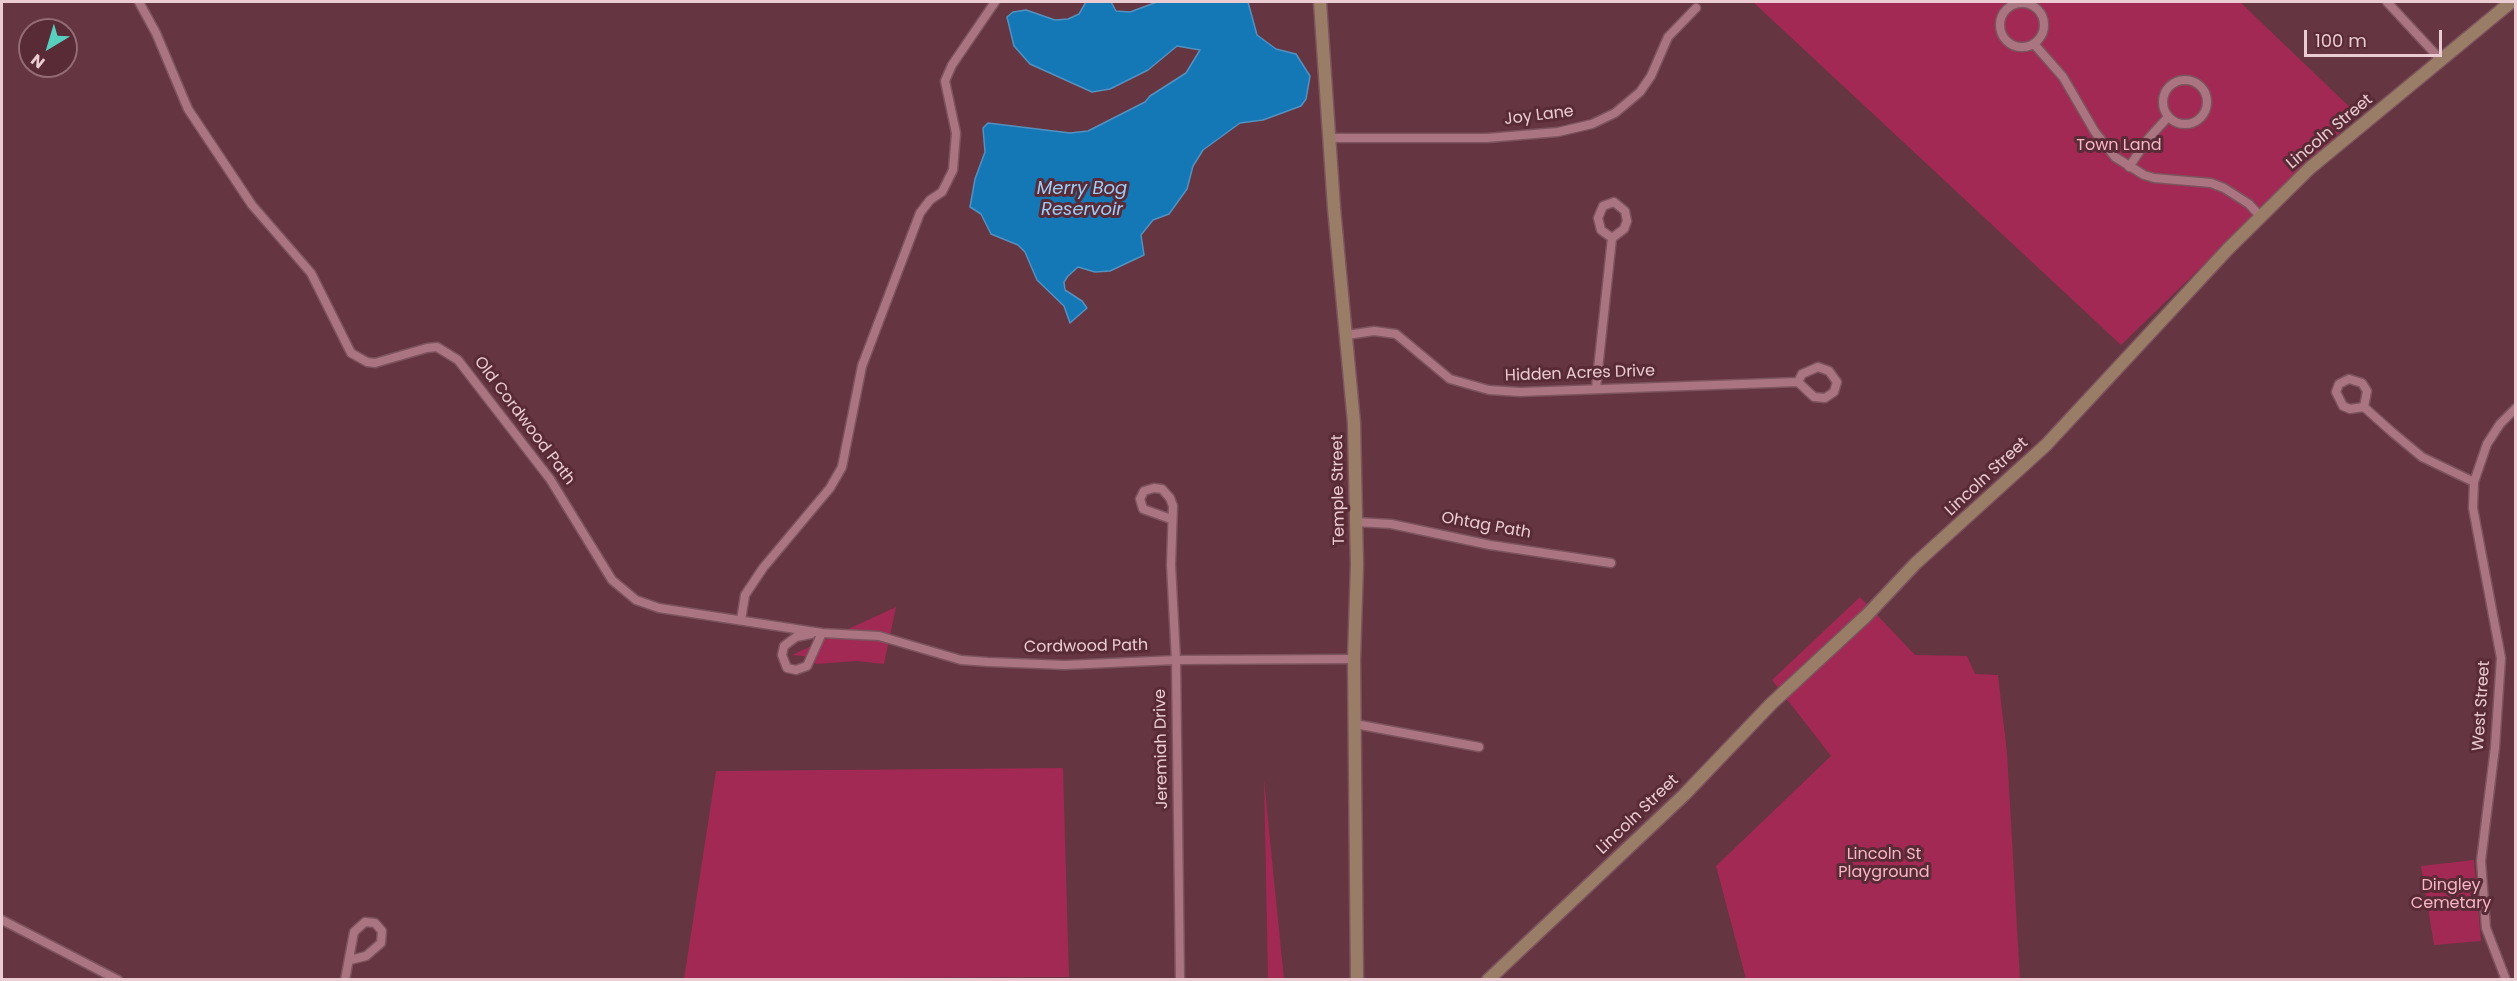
<!DOCTYPE html>
<style>
body{margin:0}
#map{position:relative;width:2517px;height:981px;overflow:hidden;background:#653541;font-family:Poppins,sans-serif}
canvas{display:block}
.frame{position:absolute;inset:0;border:3px solid #eaccd2;pointer-events:none}
.north{position:absolute;left:18px;top:18px;width:60px;height:60px;box-sizing:border-box;background:#592b37;border:2px solid #936b75;border-radius:50%;rotate:218deg;font-size:16px;font-weight:700;line-height:24px;text-align:center;color:#eaccd2}
.north::after{content:'';display:block;margin:auto;width:21px;height:27px;background:#58cebf;clip-path:polygon(50% 0,100% 100%,50% 72%,0 100%)}
.scale{position:absolute;left:2304px;top:30px;width:138px;height:27px;box-sizing:border-box;border:3px solid #eaccd2;border-top:0;padding-left:8px;font-size:18px;line-height:21px;white-space:nowrap;color:#eaccd2;-webkit-text-stroke:4px #592b37;paint-order:stroke}
</style>
<div id="map">
<canvas width="2517" height="981"></canvas>
<div class="frame"></div>
<div class="north">N</div>
<div class="scale">100 m</div>
</div>
<script>
const c = document.querySelector('canvas').getContext('2d');
c.lineJoin = 'round';
function paint(path, color) { c.fillStyle = color; c.fill(path, 'evenodd'); }
const shape = rows => new Path2D(rows.map(r => 'M' + r).join(''));
function trace(path, color, width, dash) { c.strokeStyle = color; c.lineWidth = width; c.lineCap = dash ? 'butt' : 'round'; c.setLineDash(dash || []); c.stroke(path); }
function label(font, color, halo, rows, align = 'center') {
  c.font = font + ' Poppins,sans-serif'; c.lineWidth = 6; c.setLineDash([]); c.textBaseline = 'middle'; c.strokeStyle = halo; c.fillStyle = color; for (const [text, x, y, turn = 0] of rows) {
    c.save(); c.translate(x, y); c.rotate((+turn || 0) * Math.PI / 180); c.textAlign = isNaN(turn) ? turn : align; if (halo) c.strokeText(text, 0, 0); c.fillText(text, 0, 0); c.restore();
  }
}
paint(shape([
 [1753,2,2240,2,2358,115,2121,345],
 [1860,597,1915,655,1967,656,1975,674,1998,675,2007,753,2020,979,1746,979,1716,866,1831,756,1772,680],
 [896,607,884,664,857,661,816,664,804,656,792,655],
 [1063,768,1069,977,684,979,716,771],
 [1264,779,1275,890,1284,979,1268,979],
 [2474,860,2481,941,2434,945,2421,866]
]), '#a22954');
const water = shape([
 [1086,2,1111,2,1116,11,1130,12,1157,2,1248,2,1257,35,1276,49,1296,54,1310,76,1306,99,1301,106,1263,120,1240,123,1203,150,1193,166,1187,189,1169,214,1153,220,1141,235,1144,255,1110,271,1095,272,1078,267,1068,276,1064,282,1065,290,1082,301,1087,308,1070,323,1064,306,1037,280,1025,252,1018,245,991,234,981,214,970,207,975,179,985,152,983,128,988,123,1070,133,1088,131,1145,102,1150,96,1186,73,1200,50,1177,46,1148,70,1110,89,1092,92,1030,64,1014,46,1007,17,1013,12,1026,10,1055,20,1068,19,1079,14,1086,2]
]);
paint(water, '#1478b7');
trace(water, '#5491bf', 1.5);
const street = shape([
 [139,2,156,33,188,109,252,205,311,273,351,353,367,362,375,363,427,348,437,347,458,360,550,479,612,580,636,600,659,608,822,633],
 [2387,2,2441,60],
 '2000 25a22 22 0 1 1 44 0a22 22 0 1 1-44 0Z',
 [2034,44,2063,77,2095,132,2115,157,2144,175,2154,178,2211,183,2224,188,2249,204,2260,216],
 '2163 102a22 22 0 1 1 44 0a22 22 0 1 1-44 0Z',
 [1330,138,1487,138,1558,132,1592,124,1615,113,1640,92,1651,76,1668,37,1696,8],
 [2129,167,2148,139,2168,117],
 [1347,335,1374,331,1396,334,1450,379,1489,390,1520,392,1798,382,1802,374,1818,367,1829,371,1837,382,1834,392,1825,398,1814,397,1798,382],
 [1596,388,1612,238,1601,230,1598,218,1603,206,1614,202,1625,211,1627,221,1624,229,1612,238],
 [2364,407,2350,409,2343,406,2336,392,2339,384,2349,379,2362,383,2367,391,2364,407,2392,432,2422,457,2474,482],
 [1171,519,1143,509,1140,499,1144,491,1154,488,1162,489,1170,498,1173,506,1171,565,1176,660,1180,980],
 [1356,522,1391,524,1490,545,1611,563],
 [741,620,745,595,763,568,830,488,842,467,862,366,920,213,930,200,942,192,953,170,956,133,945,81,952,65,995,2],
 [811,634,796,637,784,646,782,655,787,668,796,670,807,666,822,633,879,636,961,660,988,662,1065,665,1176,660,1354,659],
 [1355,724,1479,747],
 [2,920,118,980],
 [345,980,354,932,365,922,375,923,382,931,381,943,366,956,350,960],
 [2506,980,2486,928,2481,861,2495,747,2501,658,2473,508,2474,482,2487,444,2500,424,2516,408]
]);
const secondary = shape([
 [1320,2,1334,208,1354,423,1357,565,1354,659,1357,980],
 [1488,980,1684,795,1771,704,1867,615,1916,563,2046,445,2228,249,2310,168,2511,2]
]);
trace(street, '#7c545e', 11);
trace(secondary, '#7c545e', 15);
trace(street, '#aa7481', 8);
trace(secondary, '#9a7d66', 12);
label('16px', '#eaccd2', '#592b37', [
 ["Joy Lane",1539,116,-7],
 ["Lincoln Street",2330,132,-40],
 ["Hidden Acres Drive",1580,374,-2],
 ["Old Cordwood Path",524,421,53],
 ["Lincoln Street",1987,477,-43],
 ["Temple Street",1339,490,-91],
 ["Ohtag Path",1486,526,10],
 ["Cordwood Path",1086,647,-1],
 ["West Street",2482,706,-86],
 ["Jeremiah Drive",1162,749,-91],
 ["Lincoln Street",1638,815,-44]
]);
label('16px', '#f7b6c4', '#592b37', [
 ["Town Land",2119,146],
 ["Lincoln St",1884,855],
 ["Playground",1884,873],
 ["Dingley",2451,886],
 ["Cemetary",2451,904]
]);
label('italic 18px', '#9ccdf6', '#592b37', [
 ["Merry Bog",1082,189],
 ["Reservoir",1082,210]
]);
</script>
